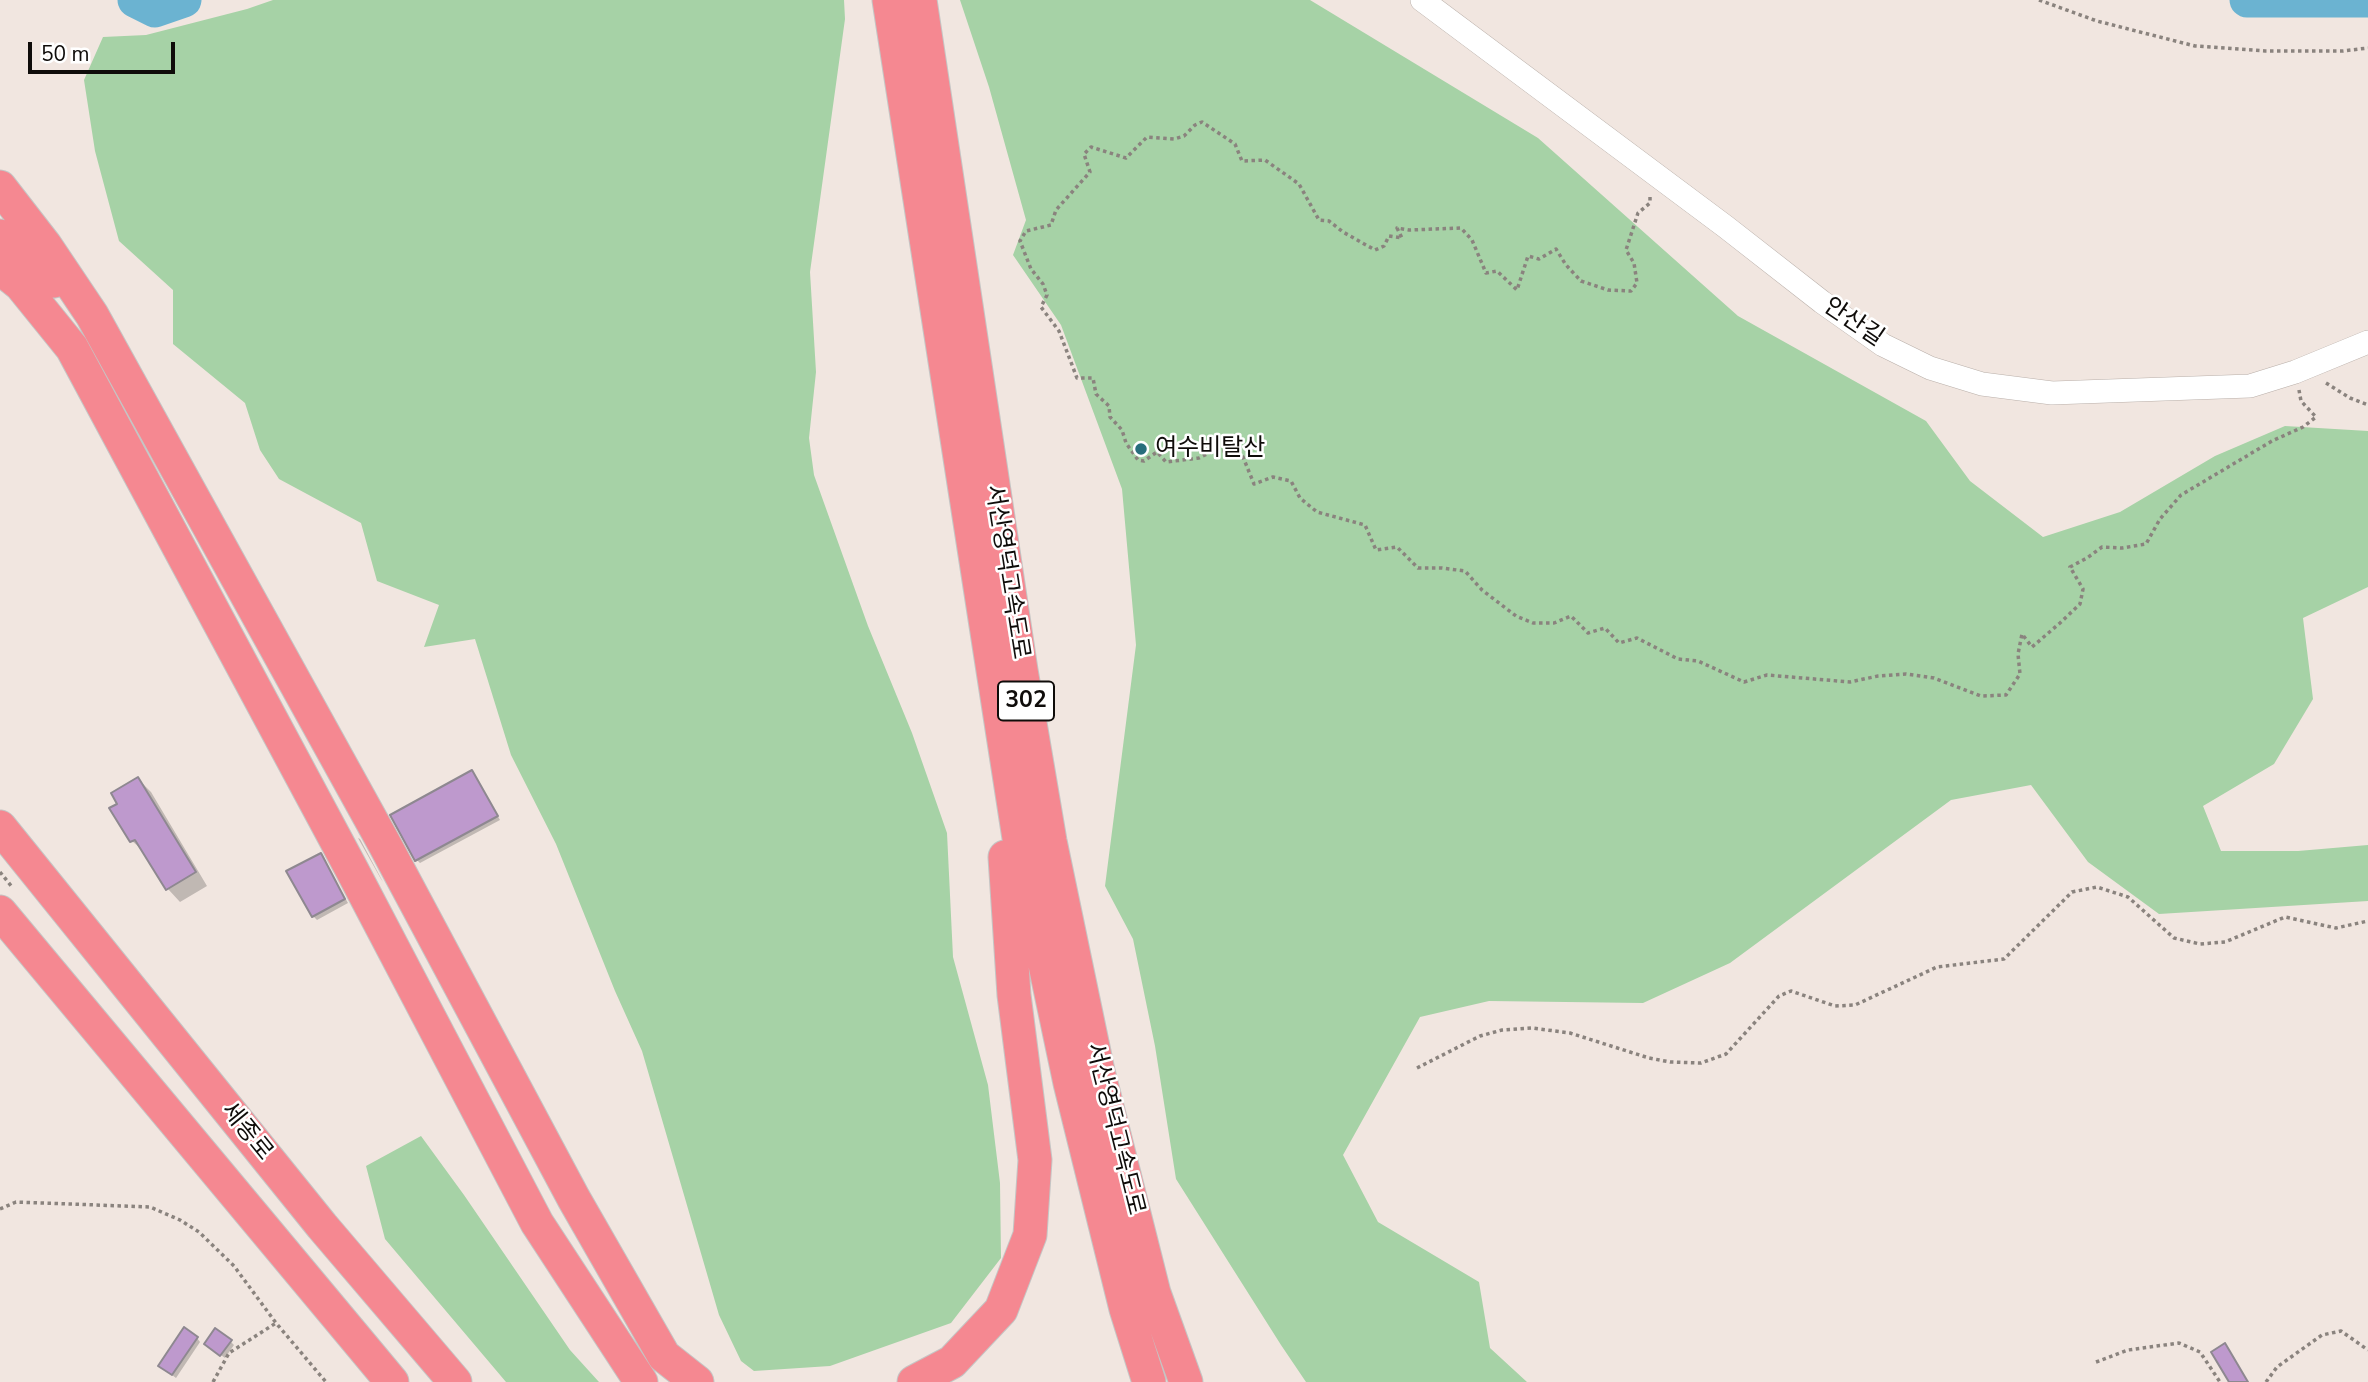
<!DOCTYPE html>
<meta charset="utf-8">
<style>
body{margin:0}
#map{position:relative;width:2368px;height:1382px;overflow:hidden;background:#f1e6e0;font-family:"Nunito Sans",sans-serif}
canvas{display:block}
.scale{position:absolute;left:28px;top:42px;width:147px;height:32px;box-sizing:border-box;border:4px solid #0f0c0a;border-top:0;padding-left:9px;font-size:21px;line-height:24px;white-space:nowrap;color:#0f0c0a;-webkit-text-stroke:5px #fff;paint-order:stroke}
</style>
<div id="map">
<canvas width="2368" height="1382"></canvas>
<div class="scale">50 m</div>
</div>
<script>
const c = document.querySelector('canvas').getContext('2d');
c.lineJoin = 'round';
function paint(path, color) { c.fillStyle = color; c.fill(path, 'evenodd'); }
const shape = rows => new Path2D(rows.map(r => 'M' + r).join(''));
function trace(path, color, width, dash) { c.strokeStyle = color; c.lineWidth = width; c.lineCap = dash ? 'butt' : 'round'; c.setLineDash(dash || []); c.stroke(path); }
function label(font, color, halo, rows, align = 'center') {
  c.font = font + ' "Nunito Sans","Noto Sans KR",sans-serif'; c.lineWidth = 5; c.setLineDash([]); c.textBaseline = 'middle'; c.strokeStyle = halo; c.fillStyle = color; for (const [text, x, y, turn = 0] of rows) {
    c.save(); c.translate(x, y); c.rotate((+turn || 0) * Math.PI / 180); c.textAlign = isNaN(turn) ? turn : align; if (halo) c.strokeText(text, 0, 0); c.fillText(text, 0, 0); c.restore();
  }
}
paint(shape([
 [273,0,844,0,845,19,810,272,816,372,809,438,814,475,868,626,912,733,947,833,953,957,988,1085,1000,1183,1001,1258,951,1323,830,1366,754,1371,741,1361,719,1315,642,1051,615,991,556,844,511,755,475,639,424,647,439,605,377,581,361,523,279,479,260,450,245,403,173,344,173,290,119,241,95,151,84,80,103,37,146,35,247,9],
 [960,0,1310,0,1538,138,1738,316,1926,421,1970,481,2043,537,2120,512,2215,456,2285,426,2368,431,2368,587,2303,618,2313,699,2274,764,2203,806,2221,851,2298,851,2368,845,2368,901,2159,914,2088,862,2031,785,1951,800,1730,963,1643,1003,1489,1001,1420,1017,1343,1155,1378,1222,1479,1282,1490,1348,1527,1382,1306,1382,1281,1345,1176,1179,1155,1046,1133,939,1105,886,1136,645,1122,489,1061,325,1013,255,1026,220,989,87],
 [421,1136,464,1195,570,1350,599,1382,506,1382,385,1239,366,1166]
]), '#a6d2a6');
paint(shape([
 [472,772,500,820,420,863,417,860],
 [138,779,151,792,207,886,180,902,168,889,146,853,132,841,120,805],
 [358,838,360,839,383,882,381,879],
 [321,855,348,903,317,920,313,916],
 [197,1338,200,1342,176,1378,164,1369],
 [231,1342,234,1345,225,1358,210,1347]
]), '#0003');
trace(shape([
 [135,0,155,10,184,0],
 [2247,0,2368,0]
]), '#6bb3d1', 35);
const building = shape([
 [472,770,498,816,415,861,390,815,472,770],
 [138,777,196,872,166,890,135,840,130,842,109,808,117,804,111,793,138,777],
 [321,853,345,899,312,917,286,871,321,853],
 [184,1327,198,1337,172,1375,158,1366,184,1327],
 [215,1328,232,1340,220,1356,204,1344,215,1328],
 [2225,1343,2248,1382,2229,1382,2211,1352,2225,1343]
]);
paint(building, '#be99cd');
trace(building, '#8e8890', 2);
const minor = shape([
 [1422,0,1726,227,1822,302,1883,345,1930,368,1982,384,2052,393,2250,386,2295,372,2368,342]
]);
const highway = shape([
 [889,0,1021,851,1070,1083,1126,1309,1149,1382],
 [920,0,1021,670,1050,841,1098,1071,1154,1293,1186,1382],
 [0,187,45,245,92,315,385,845,574,1199,664,1356,697,1382],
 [0,236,54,281],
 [0,268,21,285,72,348,352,870,537,1223,641,1382],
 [0,827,322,1226,455,1382],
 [0,912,392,1382],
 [914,1382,952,1362,1001,1310,1030,1235,1035,1160,1014,995,1005,857]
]);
trace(minor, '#b9afa9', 24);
trace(highway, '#c5c5c4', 35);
trace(shape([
 [2039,0,2097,21,2195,46,2265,51,2343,51,2368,48],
 [1650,197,1650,203,1638,213,1626,250,1634,263,1637,283,1631,291,1608,290,1581,281,1566,265,1556,249,1539,259,1528,256,1517,290,1497,271,1486,273,1472,240,1461,228,1409,230,1397,228,1402,238,1389,236,1384,246,1375,250,1343,232,1329,221,1319,220,1299,184,1265,160,1242,161,1235,144,1202,122,1195,125,1184,136,1174,139,1147,137,1126,158,1091,147,1084,154,1090,172,1056,210,1051,225,1026,231,1020,241,1031,269,1043,284,1047,295,1041,307,1059,331,1077,378,1093,378,1096,394,1109,406,1110,417,1122,430,1126,443,1138,460,1144,461,1157,452,1166,462,1199,458,1215,450,1235,452,1243,457,1254,484,1273,477,1291,481,1300,498,1317,512,1365,525,1376,550,1397,547,1418,568,1442,568,1465,571,1482,590,1516,616,1533,623,1554,623,1571,616,1588,633,1605,628,1619,643,1637,638,1678,659,1698,661,1744,682,1767,675,1850,682,1878,676,1906,674,1934,678,1981,696,2006,695,2020,674,2018,654,2022,634,2032,647,2060,623,2080,604,2083,589,2070,567,2087,558,2102,547,2122,548,2146,544,2160,519,2181,495,2272,441,2303,427,2316,417,2301,401,2299,390],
 [2326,383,2350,398,2368,405],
 [0,872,12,887],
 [1417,1068,1480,1036,1502,1030,1532,1028,1570,1033,1649,1058,1670,1062,1701,1063,1726,1054,1779,996,1791,991,1835,1006,1855,1005,1937,967,2004,959,2072,892,2097,887,2128,897,2174,938,2200,944,2225,942,2285,917,2336,928,2368,921],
 [0,1209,16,1202,150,1207,180,1220,199,1232,234,1266,276,1323,326,1382],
 [2096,1362,2128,1350,2179,1343,2200,1352,2220,1382],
 [213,1382,229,1353,276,1323],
 [2266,1382,2277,1367,2322,1335,2341,1331,2368,1350]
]), '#8a837e', 3.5, [3.5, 3.5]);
trace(minor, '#fff', 23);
trace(highway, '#f58891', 33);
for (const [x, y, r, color] of [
 [1141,449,7,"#276d7c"]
]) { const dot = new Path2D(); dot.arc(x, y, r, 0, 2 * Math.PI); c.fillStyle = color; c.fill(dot); trace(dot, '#fff', 2.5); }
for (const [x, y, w] of [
 [1026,701,56]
]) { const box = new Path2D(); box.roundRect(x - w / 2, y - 19.5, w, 39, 5); c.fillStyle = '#fff'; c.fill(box); trace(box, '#0f0c0a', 2); }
label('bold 23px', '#0f0c0a', null, [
 ["302",1026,701]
]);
label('24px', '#0f0c0a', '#fff', [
 ["안산길",1853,323,34],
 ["서산영덕고속도로",1006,572,81],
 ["서산영덕고속도로",1114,1129,76],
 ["세종로",246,1132,51]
]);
label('24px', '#0f0c0a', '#fff', [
 ["여수비탈산",1155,449]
], 'left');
</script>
